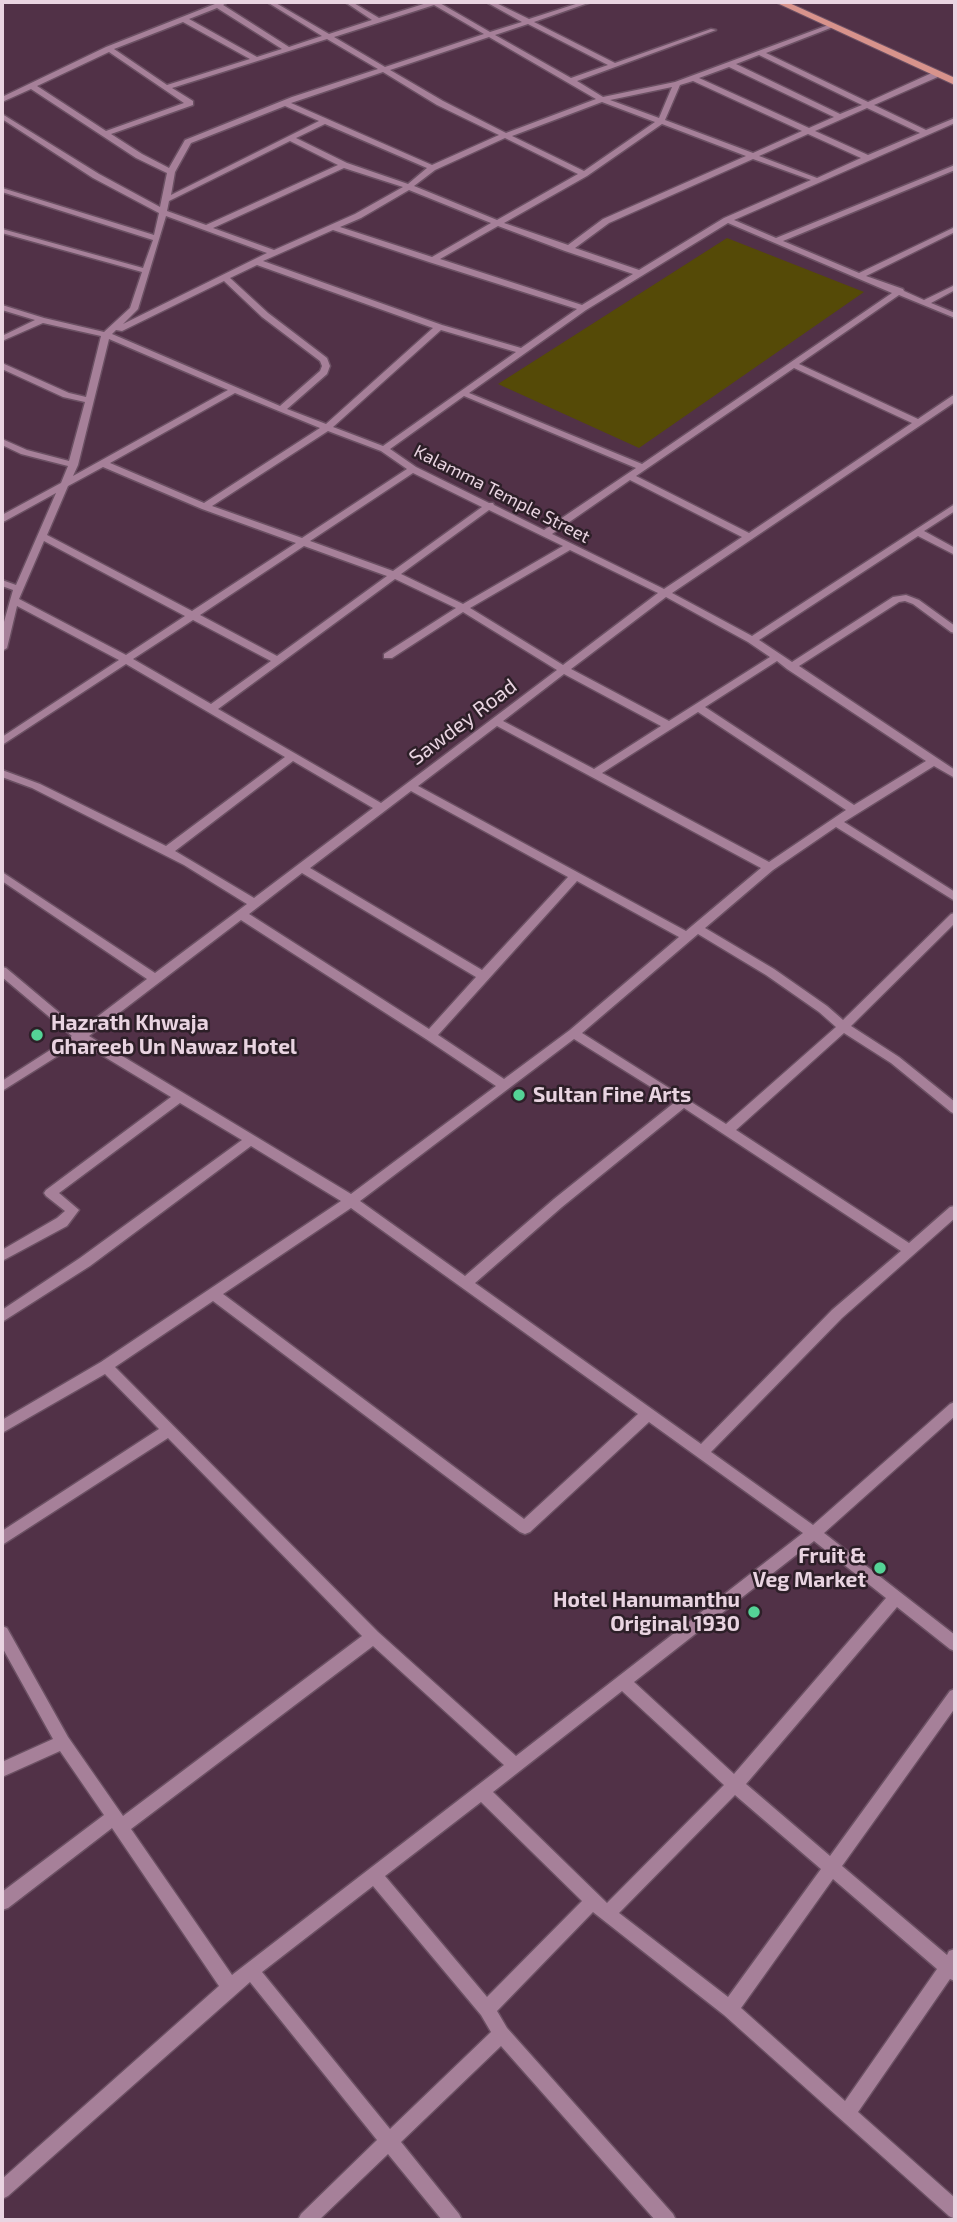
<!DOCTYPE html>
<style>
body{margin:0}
#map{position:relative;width:957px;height:2222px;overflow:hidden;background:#513147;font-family:"Exo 2",sans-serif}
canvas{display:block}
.frame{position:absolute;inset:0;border:4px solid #e9d4e1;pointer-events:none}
</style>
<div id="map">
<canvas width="957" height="2222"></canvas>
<div class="frame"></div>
</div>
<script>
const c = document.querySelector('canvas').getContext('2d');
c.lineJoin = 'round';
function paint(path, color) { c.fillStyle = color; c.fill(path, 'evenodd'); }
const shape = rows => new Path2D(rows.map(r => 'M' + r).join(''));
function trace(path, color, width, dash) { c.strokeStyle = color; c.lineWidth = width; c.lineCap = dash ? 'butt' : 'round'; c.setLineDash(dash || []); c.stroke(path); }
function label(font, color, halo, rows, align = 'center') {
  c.font = font + ' "Exo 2",sans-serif'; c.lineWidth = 5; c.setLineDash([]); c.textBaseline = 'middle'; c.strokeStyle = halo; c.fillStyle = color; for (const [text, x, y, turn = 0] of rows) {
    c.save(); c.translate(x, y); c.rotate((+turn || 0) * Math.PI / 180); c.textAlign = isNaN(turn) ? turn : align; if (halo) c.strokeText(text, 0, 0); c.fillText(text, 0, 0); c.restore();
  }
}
paint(shape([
 [727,238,864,292,639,448,498,384]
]), '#554a07');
const minor = shape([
 [220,2,228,2,223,5,289,47,322,36,267,2,274,2,329,34,372,20,345,2,352,2,379,18,430,2,438,2,490,32,522,22,486,2,494,2,529,19,582,2,591,2,534,22,615,63,711,29,716,30,577,81,603,97,675,82,831,24,833,25,833,27,766,53,868,102,934,72,940,72,940,76,874,105,926,130,955,118,955,123,734,220,776,238,955,165,955,170,783,241,859,273,955,227,955,232,866,276,903,289,904,291,924,300,955,285,955,290,931,303,955,313,955,318,899,295,799,364,918,419,952,396,955,395,955,402,672,593,752,636,955,504,955,511,924,531,955,548,955,555,918,536,759,640,792,662,893,597,906,595,919,600,955,626,955,633,951,632,913,604,905,601,899,602,799,666,955,770,955,778,934,766,844,822,955,892,955,901,836,827,773,870,705,928,774,969,827,1006,843,1020,951,914,955,913,955,923,851,1026,899,1057,955,1102,955,1114,951,1112,891,1063,844,1033,736,1130,909,1243,950,1207,955,1206,955,1218,842,1318,711,1452,813,1525,950,1404,955,1402,955,1416,824,1533,955,1635,955,1651,950,1649,897,1607,746,1784,830,1856,950,1691,955,1689,955,1708,842,1866,947,1955,949,1951,955,1949,955,1981,950,1979,858,2112,955,2198,955,2219,949,2216,724,2015,593,1912,497,2011,507,2028,673,2214,676,2220,655,2220,501,2046,401,2142,459,2214,462,2220,442,2220,388,2154,319,2220,298,2220,301,2214,377,2140,250,1982,8,2196,2,2199,2,2179,219,1986,112,1828,8,1908,2,1910,2,1892,104,1815,60,1751,2,1777,2,1762,53,1739,2,1647,2,1626,7,1628,68,1737,123,1816,362,1636,168,1438,2,1545,2,1531,159,1429,105,1374,2,1433,2,1420,101,1362,341,1201,251,1146,90,1266,2,1322,2,1310,80,1258,242,1140,180,1103,59,1193,79,1210,67,1226,2,1261,2,1250,57,1218,65,1211,46,1196,44,1193,46,1190,171,1097,80,1042,2,1091,2,1081,72,1036,2,977,2,967,6,968,80,1030,147,979,2,881,2,872,155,973,247,904,184,865,32,788,2,777,2,770,40,784,166,846,285,757,126,664,2,745,2,737,119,660,17,606,7,648,2,651,2,629,13,590,2,586,2,580,16,585,56,493,5,521,2,522,2,515,61,483,68,466,21,454,2,445,2,439,27,450,69,461,85,402,63,397,2,369,2,363,69,393,86,397,101,336,43,323,2,341,2,336,35,320,2,310,2,305,44,318,104,332,130,308,142,272,2,233,2,229,143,268,153,240,2,192,2,188,154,235,159,213,93,178,2,119,2,114,99,174,160,207,167,173,136,158,31,89,2,102,2,97,106,47,220,2],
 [434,5,484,34,385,67,334,37,434,5],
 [217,8,282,49,257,57,189,19,217,8],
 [183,22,250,59,167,85,114,49,183,22],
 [528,24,608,65,571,78,495,35,528,24],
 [489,37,596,99,506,133,443,101,390,70,489,37],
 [327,39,378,69,292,97,185,140,169,168,142,154,111,134,193,105,193,101,172,88,327,39],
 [109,52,184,103,106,131,37,86,109,52],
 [759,55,862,105,840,114,736,64,759,55],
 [729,67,834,117,809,128,699,78,729,67],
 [383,72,437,105,499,135,432,165,291,103,383,72],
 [693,81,802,131,753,153,665,120,680,85,693,81],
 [672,87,659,118,610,100,672,87],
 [602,102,655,122,584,171,512,136,602,102],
 [285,106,319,121,171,195,175,172,191,143,285,106],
 [867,108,920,133,868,155,815,131,867,108],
 [325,124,427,168,408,184,347,163,296,138,325,124],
 [662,124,746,156,603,219,568,245,504,223,587,176,662,124],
 [808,134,861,158,817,178,759,156,808,134],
 [505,138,578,174,497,220,414,186,435,170,505,138],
 [290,141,338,165,206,225,167,211,169,201,290,141],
 [753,159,811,180,724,218,639,270,575,248,609,223,753,159],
 [344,168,403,187,355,214,274,250,213,228,344,168],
 [409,190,491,223,432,257,340,227,361,218,409,190],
 [166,216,267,253,123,324,138,309,166,216],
 [728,223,892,293,642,464,469,393,586,310,728,223],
 [498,226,565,251,633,274,582,305,440,259,498,226],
 [333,230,429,262,577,309,521,348,442,325,263,261,333,230],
 [257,265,433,328,326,424,287,409,327,374,330,366,327,358,268,313,230,278,257,265],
 [224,281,262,317,320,361,322,366,320,371,280,406,112,334,116,330,122,331,224,281],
 [441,330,516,352,383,446,333,427,441,330],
 [109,339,228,390,73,476,78,465,109,339],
 [794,368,912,423,749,533,636,476,794,368],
 [235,393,320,428,204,503,110,463,235,393],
 [464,396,636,468,544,530,494,505,493,503,489,503,416,467,390,449,464,396],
 [328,431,381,451,407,469,302,538,212,506,328,431],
 [103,467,202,509,296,543,192,611,47,535,68,486,103,467],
 [413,473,482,507,393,571,310,541,413,473],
 [630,480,742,537,664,589,552,534,630,480],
 [489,510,563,546,463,604,401,574,489,510],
 [44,541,185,616,126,655,19,599,44,541],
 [304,546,387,576,277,656,200,615,304,546],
 [570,550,658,593,563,665,470,608,570,550],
 [395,579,456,608,384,654,384,658,392,658,463,612,557,670,381,803,218,709,395,579],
 [666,597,748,642,770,657,669,721,571,669,666,597],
 [193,620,271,661,211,704,133,659,193,620],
 [777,661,787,669,926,761,854,805,705,707,777,661],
 [564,674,661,726,594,769,503,721,564,674],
 [698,712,846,810,769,862,602,773,698,712],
 [497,726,761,868,686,931,418,786,497,726],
 [293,761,373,808,254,898,175,851,293,761],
 [411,791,568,877,482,970,310,868,411,791],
 [302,873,476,977,429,1029,249,914,302,873],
 [577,881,679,937,570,1030,504,1079,438,1035,577,881],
 [241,920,426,1039,496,1086,351,1194,89,1036,241,920],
 [698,934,766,975,819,1012,836,1027,726,1124,582,1033,698,934],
 [574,1039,675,1102,554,1199,465,1276,360,1201,574,1039],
 [684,1108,901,1251,832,1310,701,1444,475,1283,562,1207,684,1108],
 [351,1208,638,1414,524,1519,223,1294,351,1208],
 [213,1301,520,1532,525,1534,530,1532,649,1422,803,1533,516,1756,378,1632,115,1367,213,1301],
 [814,1541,886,1598,734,1774,634,1682,814,1541],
 [373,1646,504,1765,232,1975,131,1829,373,1646],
 [622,1691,724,1785,607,1903,493,1792,622,1691],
 [735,1795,821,1869,728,1997,619,1913,735,1795],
 [481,1802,582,1901,487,1997,385,1876,481,1802],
 [833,1879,937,1969,845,2101,741,2008,833,1879],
 [373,1886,481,2015,491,2032,390,2129,262,1972,373,1886]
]);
const major = shape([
 [775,2,787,2,955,78,955,85,775,2]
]);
trace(minor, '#6b5063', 3);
trace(major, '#6b5063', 2);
paint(minor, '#a68099');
paint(major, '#d8938c');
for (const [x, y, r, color] of [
 [37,1035,7,"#54d396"],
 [519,1095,7,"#54d396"],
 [880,1568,7,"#54d396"],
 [754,1612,7,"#54d396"]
]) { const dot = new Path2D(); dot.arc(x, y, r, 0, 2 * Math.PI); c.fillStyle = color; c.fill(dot); trace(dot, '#2d1f28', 2.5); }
label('18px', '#e9d4e1', '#2d1f28', [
 ["Kalamma Temple Street",502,494,27]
]);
label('21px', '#e9d4e1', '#2d1f28', [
 ["Sawdey Road",463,722,-37]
]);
label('bold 21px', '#e9d4e1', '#2d1f28', [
 ["Hazrath Khwaja",51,1023],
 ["Ghareeb Un Nawaz Hotel",51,1047],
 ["Sultan Fine Arts",533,1095],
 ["Fruit &",866,1556,"right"],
 ["Veg Market",866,1580,"right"],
 ["Hotel Hanumanthu",740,1600,"right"],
 ["Original 1930",740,1624,"right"]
], 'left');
</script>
